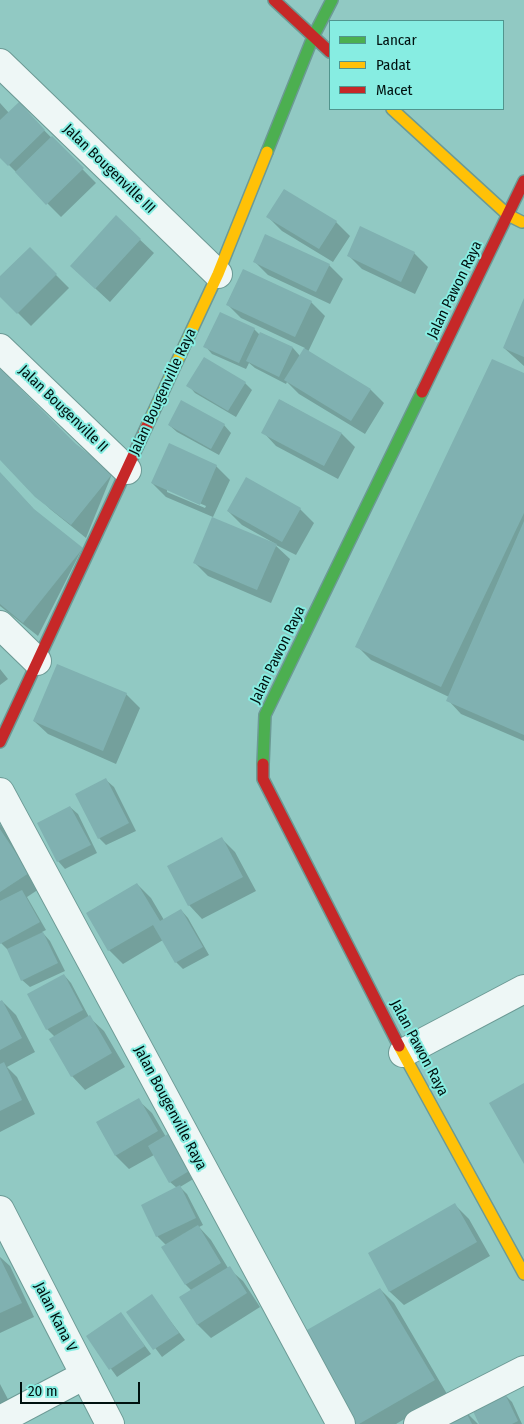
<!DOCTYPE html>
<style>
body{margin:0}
#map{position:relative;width:524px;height:1424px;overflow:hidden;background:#91c9c3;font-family:"Fira Sans Condensed",sans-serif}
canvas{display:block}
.legend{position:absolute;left:329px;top:20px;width:175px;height:90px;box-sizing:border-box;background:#87ede2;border:1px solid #51958e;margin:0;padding:6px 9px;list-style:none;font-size:15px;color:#00110f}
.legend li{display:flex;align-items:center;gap:10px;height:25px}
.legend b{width:25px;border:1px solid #51958e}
.scale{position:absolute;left:20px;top:1382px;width:120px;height:22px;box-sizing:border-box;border:2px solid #00110f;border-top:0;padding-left:6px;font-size:15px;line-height:18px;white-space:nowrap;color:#00110f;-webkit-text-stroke:4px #87ede2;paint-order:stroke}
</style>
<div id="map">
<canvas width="524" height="1424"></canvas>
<ul class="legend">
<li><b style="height:6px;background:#4caf50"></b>Lancar</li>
<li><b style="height:6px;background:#ffc107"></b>Padat</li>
<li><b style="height:6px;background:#c62828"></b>Macet</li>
</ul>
<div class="scale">20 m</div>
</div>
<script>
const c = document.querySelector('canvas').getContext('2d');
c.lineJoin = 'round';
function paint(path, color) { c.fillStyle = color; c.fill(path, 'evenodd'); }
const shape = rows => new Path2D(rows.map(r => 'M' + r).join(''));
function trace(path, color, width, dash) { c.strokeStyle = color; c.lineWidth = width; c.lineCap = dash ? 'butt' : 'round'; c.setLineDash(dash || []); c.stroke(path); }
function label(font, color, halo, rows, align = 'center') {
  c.font = font + ' "Fira Sans Condensed",sans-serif'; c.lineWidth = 4; c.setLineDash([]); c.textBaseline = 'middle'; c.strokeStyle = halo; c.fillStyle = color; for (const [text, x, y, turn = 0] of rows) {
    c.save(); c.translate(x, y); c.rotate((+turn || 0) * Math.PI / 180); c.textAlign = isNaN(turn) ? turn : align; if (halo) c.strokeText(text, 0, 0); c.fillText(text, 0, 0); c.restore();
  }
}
paint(shape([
 [0,103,9,113,32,118,96,183,61,217,0,156],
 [284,190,336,222,350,236,333,262,282,231,268,217],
 [116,217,154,253,110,302,71,266],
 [30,249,69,288,31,326,0,295,0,278],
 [414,253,428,267,415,294,362,269,348,255],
 [254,261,329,265,343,279,330,304,268,275],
 [243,271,311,302,325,316,308,352,371,390,384,403,365,434,299,394,287,382,286,384,255,368,249,363,246,369,212,354,205,346,254,329,260,335,261,333,293,348,300,356,305,348,241,318,227,304],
 [524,301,524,366,504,348],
 [0,370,79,448,112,474,86,538,50,509,0,459],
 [524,375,524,741,461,714,448,700,449,697,371,660,357,646],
 [245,383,252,390,236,417,195,393,188,385],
 [280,400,342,434,355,447,338,479,276,446,263,432],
 [169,425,224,425,231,433,219,455,177,432],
 [216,466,230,480,213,517,166,497,152,483],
 [167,489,206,506,205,508,167,492],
 [0,473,38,514,82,549,38,636,0,606],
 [300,509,314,523,296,555,274,544,290,559,271,603,208,576,194,562,273,544,274,543,242,525,228,511],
 [0,669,8,679,0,685],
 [126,694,140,708,116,764,48,734,34,721],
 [106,780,114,787,136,831,106,845,99,838],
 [70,807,78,814,97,853,65,869,58,861],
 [0,824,42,887,27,897,46,930,42,932,50,941,65,971,30,987,22,980,8,950,0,942],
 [222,839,235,852,256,891,202,919,189,905],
 [137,884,151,898,164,920,181,910,188,918,209,955,183,969,176,962,163,940,123,964,109,950],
 [64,975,71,983,89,1017,104,1031,125,1067,85,1090,72,1076,55,1037,47,1029],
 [2,1001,16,1015,35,1052,7,1067,17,1077,35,1114,0,1132,0,1003],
 [138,1100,152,1113,166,1137,168,1136,175,1143,195,1178,180,1187,187,1194,203,1225,199,1227,211,1240,228,1268,243,1281,260,1307,211,1338,198,1325,181,1298,192,1291,186,1285,166,1245,157,1236,143,1206,177,1188,170,1182,154,1155,129,1169,116,1156,97,1123],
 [455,1205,469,1219,490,1256,404,1305,390,1292,370,1254],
 [0,1257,10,1266,34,1317,0,1333],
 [380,1289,394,1303,447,1394,396,1424,354,1424],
 [151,1296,185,1340,162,1357,128,1312],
 [121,1314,151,1354,117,1377,88,1337],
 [0,1384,11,1405,0,1411],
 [505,1395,512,1402,522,1424,480,1424],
 [465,1411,478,1424,440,1424]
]), '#0003');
paint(shape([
 [19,102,45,130,8,166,0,158,0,120],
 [52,136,84,168,46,205,15,172],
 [284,189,337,221,319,249,266,217],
 [116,215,141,239,95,289,70,266],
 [360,226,415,252,401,282,347,256],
 [265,234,330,264,316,292,253,262],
 [30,247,57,274,17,314,0,297,0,276],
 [243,269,312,301,295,337,226,305],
 [524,298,524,357,503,348],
 [220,312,255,328,239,363,203,347],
 [260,332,293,347,279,377,246,361],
 [304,348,371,389,351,421,284,380],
 [204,357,246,382,228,411,186,386],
 [492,359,524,373,524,513,441,687,355,647],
 [0,368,76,444,113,473,71,525,35,497,0,460],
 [279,399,342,433,324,466,261,433],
 [181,400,225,424,211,449,168,425],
 [169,443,217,465,200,505,151,483],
 [0,472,34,509,83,548,23,623,0,604],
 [246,477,301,508,282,542,227,511],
 [212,517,277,544,257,590,193,563],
 [524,521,524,735,446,701],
 [57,664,127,693,103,751,33,721],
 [106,778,129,823,98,839,75,794],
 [70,806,91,845,57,862,37,823],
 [0,829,29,873,0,892],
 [222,837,243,877,188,906,167,866],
 [137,883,160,921,181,909,203,947,175,963,153,925,108,951,86,913],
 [22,890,40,922,0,944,0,901],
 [43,932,58,963,21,981,7,949],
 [64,974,83,1010,46,1030,27,994],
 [2,1000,22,1038,0,1050,0,1001],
 [90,1015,112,1053,71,1077,49,1039],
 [4,1062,22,1100,0,1111,0,1064],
 [524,1083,524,1164,489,1103],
 [139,1098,158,1131,115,1156,96,1122],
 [168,1134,189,1171,169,1183,148,1146],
 [180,1185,196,1218,156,1237,141,1205],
 [455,1203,477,1242,389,1292,368,1253],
 [198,1225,221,1263,185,1285,161,1247],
 [0,1258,22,1303,0,1313],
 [230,1266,247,1293,197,1325,179,1297],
 [380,1288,435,1380,359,1424,353,1424,300,1334],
 [152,1294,179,1333,153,1350,126,1312],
 [121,1312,145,1346,109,1370,86,1336],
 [505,1394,518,1421,512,1424,479,1424,472,1409],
 [465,1410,472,1424,437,1424]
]), '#80b1b1');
const street = shape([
 [0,63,218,274],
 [0,348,127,470],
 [0,625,37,661],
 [0,792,341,1424],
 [403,1053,524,989],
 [0,1210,110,1424],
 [0,1420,85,1375],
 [418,1424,524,1370]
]);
const fast = shape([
 [267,152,313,37,332,0],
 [263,764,265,715,422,392]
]);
const slow = shape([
 [392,109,508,215,522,222],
 [147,426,218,274,267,152],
 [399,1046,524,1274]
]);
const jam = shape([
 [274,0,330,52],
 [422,392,524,181],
 [0,742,147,426],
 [263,764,263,779,399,1046]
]);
trace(street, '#6c9a95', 30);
trace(fast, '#6c9a95', 14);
trace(slow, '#6c9a95', 14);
trace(jam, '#6c9a95', 14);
trace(street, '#eef7f6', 28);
trace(fast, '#4caf50', 11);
trace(slow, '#ffc107', 11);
trace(jam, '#c62828', 11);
label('15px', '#00110f', '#87ede2', [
 ["Jalan Bougenville III",109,169,44],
 ["Jalan Pawon Raya",455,290,-64],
 ["Jalan Bougenville Raya",163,392,-65],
 ["Jalan Bougenville II",63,409,44],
 ["Jalan Pawon Raya",278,655,-64],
 ["Jalan Pawon Raya",419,1048,62],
 ["Jalan Bougenville Raya",170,1108,62],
 ["Jalan Kana V",55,1317,63]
]);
</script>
